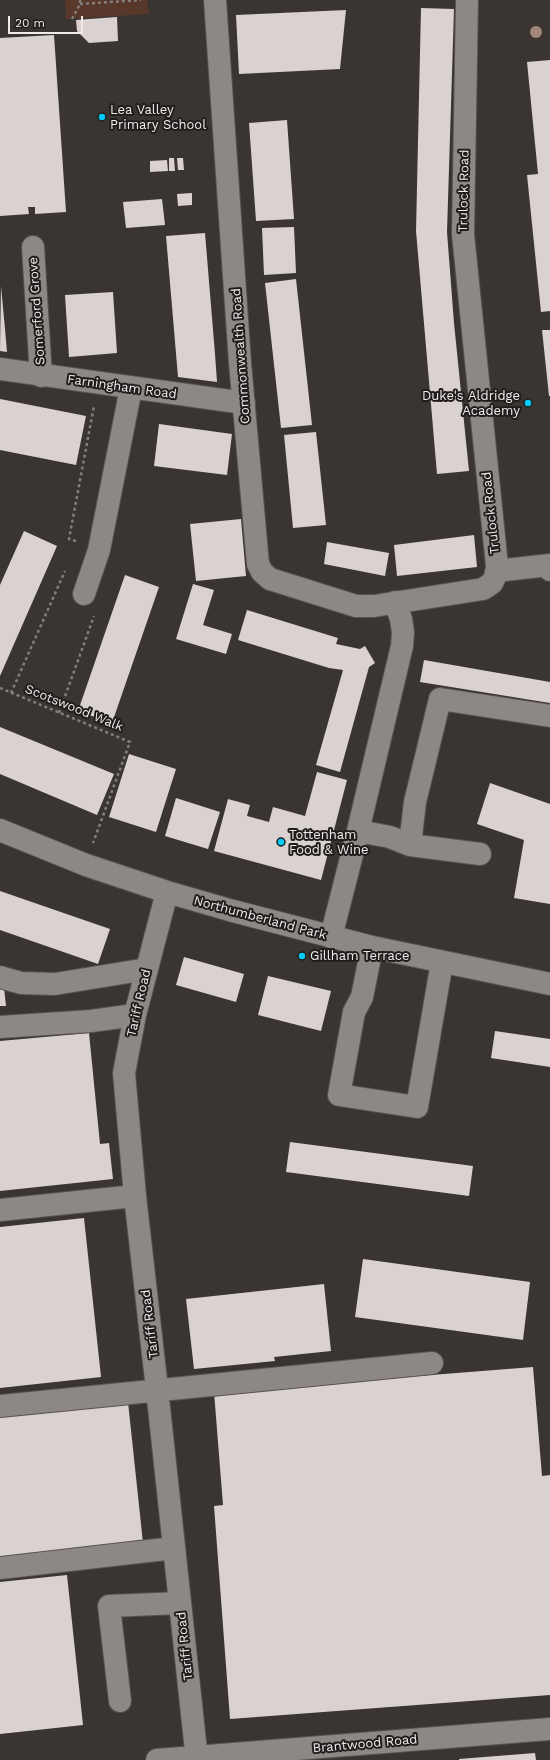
<!DOCTYPE html>
<style>
body{margin:0}
#map{position:relative;width:550px;height:1760px;overflow:hidden;background:#3a3533;font-family:"Work Sans",sans-serif}
canvas{display:block}
.scale{position:absolute;left:8px;top:16px;width:75px;height:18px;box-sizing:border-box;border:2px solid #eeebea;border-top:0;padding-left:5px;font-size:12px;line-height:14px;white-space:nowrap;color:#eeebea;-webkit-text-stroke:3px #201d1c;paint-order:stroke}
</style>
<div id="map">
<canvas width="550" height="1760"></canvas>
<div class="scale">20 m</div>
</div>
<script>
const c = document.querySelector('canvas').getContext('2d');
c.lineJoin = 'round';
function paint(path, color) { c.fillStyle = color; c.fill(path, 'evenodd'); }
const shape = rows => new Path2D(rows.map(r => 'M' + r).join(''));
function trace(path, color, width, dash) { c.strokeStyle = color; c.lineWidth = width; c.lineCap = dash ? 'butt' : 'round'; c.setLineDash(dash || []); c.stroke(path); }
function label(font, color, halo, rows, align = 'center') {
  c.font = font + ' "Work Sans",sans-serif'; c.lineWidth = 4; c.setLineDash([]); c.textBaseline = 'middle'; c.strokeStyle = halo; c.fillStyle = color; for (const [text, x, y, turn = 0] of rows) {
    c.save(); c.translate(x, y); c.rotate((+turn || 0) * Math.PI / 180); c.textAlign = isNaN(turn) ? turn : align; if (halo) c.strokeText(text, 0, 0); c.fillText(text, 0, 0); c.restore();
  }
}
paint(shape([
 [65,0,147,0,149,14,66,19]
]), '#59382c');
paint(shape([
 [421,8,454,9,447,232,454,323,469,471,437,474,416,231],
 [346,10,340,69,239,74,236,15],
 [117,17,118,41,89,43,77,31,76,20],
 [54,35,66,212,35,214,35,207,28,207,29,214,0,216,0,38],
 [550,60,550,311,541,312,527,175,538,174,527,62],
 [287,120,294,219,256,221,249,123],
 [169,158,174,158,175,171,169,171],
 [177,158,183,158,184,170,178,170],
 [167,160,168,171,150,172,150,161],
 [192,193,192,205,178,206,177,194],
 [162,199,165,225,126,228,123,202],
 [294,227,296,273,264,275,262,228],
 [205,233,215,354,217,382,178,377,166,236],
 [296,279,312,425,281,428,265,283],
 [1,286,5,329,7,352,0,351],
 [113,292,117,353,69,357,65,295],
 [542,330,550,330,550,396,549,396],
 [0,399,86,416,76,465,0,450],
 [159,424,232,434,227,475,154,466],
 [316,432,326,525,293,528,284,435],
 [241,519,246,576,196,581,190,524],
 [24,531,57,546,0,676,0,585],
 [474,535,477,567,397,576,394,545],
 [327,542,389,553,385,576,324,564],
 [125,575,159,587,112,723,78,711],
 [193,584,214,590,203,625,232,634,226,654,176,639],
 [247,610,338,638,336,644,360,649,365,646,375,663,369,667,340,772,316,765,343,670,329,668,238,640],
 [424,660,550,682,550,703,420,682],
 [0,727,114,774,97,815,0,774],
 [129,754,176,769,156,832,109,817],
 [317,772,347,780,321,880,214,851,228,799,250,805,247,816,269,822,273,807,305,816],
 [490,783,550,804,550,904,514,898,524,840,477,824],
 [176,798,220,812,208,849,165,836],
 [0,891,110,929,98,964,0,930],
 [184,957,244,974,236,1002,176,985],
 [268,976,331,991,321,1031,258,1015],
 [4,988,6,1006,0,1006,0,989],
 [495,1031,550,1039,550,1067,491,1058],
 [89,1033,100,1144,109,1143,113,1179,0,1191,0,1041],
 [290,1142,473,1166,469,1196,286,1172],
 [84,1218,101,1377,0,1388,0,1227],
 [363,1259,530,1282,523,1340,355,1317],
 [324,1284,331,1351,274,1357,275,1361,194,1369,186,1299],
 [533,1367,542,1476,550,1475,550,1695,230,1719,214,1506,223,1505,214,1392],
 [128,1402,143,1543,0,1558,0,1416],
 [67,1575,83,1725,0,1734,0,1582],
 [535,1753,536,1760,459,1760,459,1759]
]), '#d9d2d0');
const minor = shape([
 [215,0,240,363,258,564,262,572,270,579,356,606,374,606,483,589,492,583,496,575,497,566,463,234,467,0],
 [33,247,41,376],
 [0,369,244,403],
 [496,571,550,565,550,570],
 [84,594,99,550,131,388],
 [0,830,86,865,167,892,233,911,372,947,550,984],
 [358,831,390,837,410,845,480,854],
 [410,845,415,802,440,699,550,716],
 [167,892,135,1015,124,1073,135,1196,157,1389,197,1760],
 [331,937,358,831,402,646,403,632,401,619,395,602],
 [372,947,362,997,354,1012,339,1095,417,1107,442,962],
 [0,977,21,983,55,984,147,969],
 [0,1027,91,1021,135,1015],
 [0,1210,135,1196],
 [0,1406,432,1363],
 [0,1568,174,1548],
 [120,1701,109,1606,180,1603],
 [157,1760,550,1729]
]);
trace(minor, '#575351', 24);
trace(shape([
 [80,4,141,0],
 [72,19,80,4,80,0],
 [76,541,69,539,94,406],
 [0,688,130,742,93,843],
 [11,693,65,571],
 [59,713,94,616]
]), '#837f7d', 2.5, [3, 3]);
trace(minor, '#8d8785', 22);
c.fillStyle = '#a3867a';
for (const [x, y] of [
 [536,32]
]) { c.beginPath(); c.arc(x, y, 6, 0, 2 * Math.PI); c.fill(); }
for (const [x, y, r, color] of [
 [102,117,4,"#00cbf9"],
 [528,403,4,"#00cbf9"],
 [281,842,4,"#00cbf9"],
 [302,956,4,"#00cbf9"]
]) { const dot = new Path2D(); dot.arc(x, y, r, 0, 2 * Math.PI); c.fillStyle = color; c.fill(dot); trace(dot, '#201d1c', 1.5); }
label('13px', '#eeebea', '#201d1c', [
 ["Lea Valley",110,110],
 ["Primary School",110,125],
 ["Duke's Aldridge",520,396,"right"],
 ["Academy",520,411,"right"],
 ["Tottenham",289,835],
 ["Food & Wine",289,850],
 ["Gillham Terrace",310,956]
], 'left');
label('13px', '#eeebea', '#201d1c', [
 ["Trulock Road",464,191,-89],
 ["Somerford Grove",37,311,-94],
 ["Commonwealth Road",241,356,-94],
 ["Farningham Road",122,387,8],
 ["Trulock Road",491,513,-96],
 ["Scotswood Walk",74,708,22],
 ["Northumberland Park",260,918,15],
 ["Tariff Road",139,1003,-77],
 ["Tariff Road",150,1324,-97],
 ["Tariff Road",185,1646,-96],
 ["Brantwood Road",365,1744,-5]
]);
</script>
